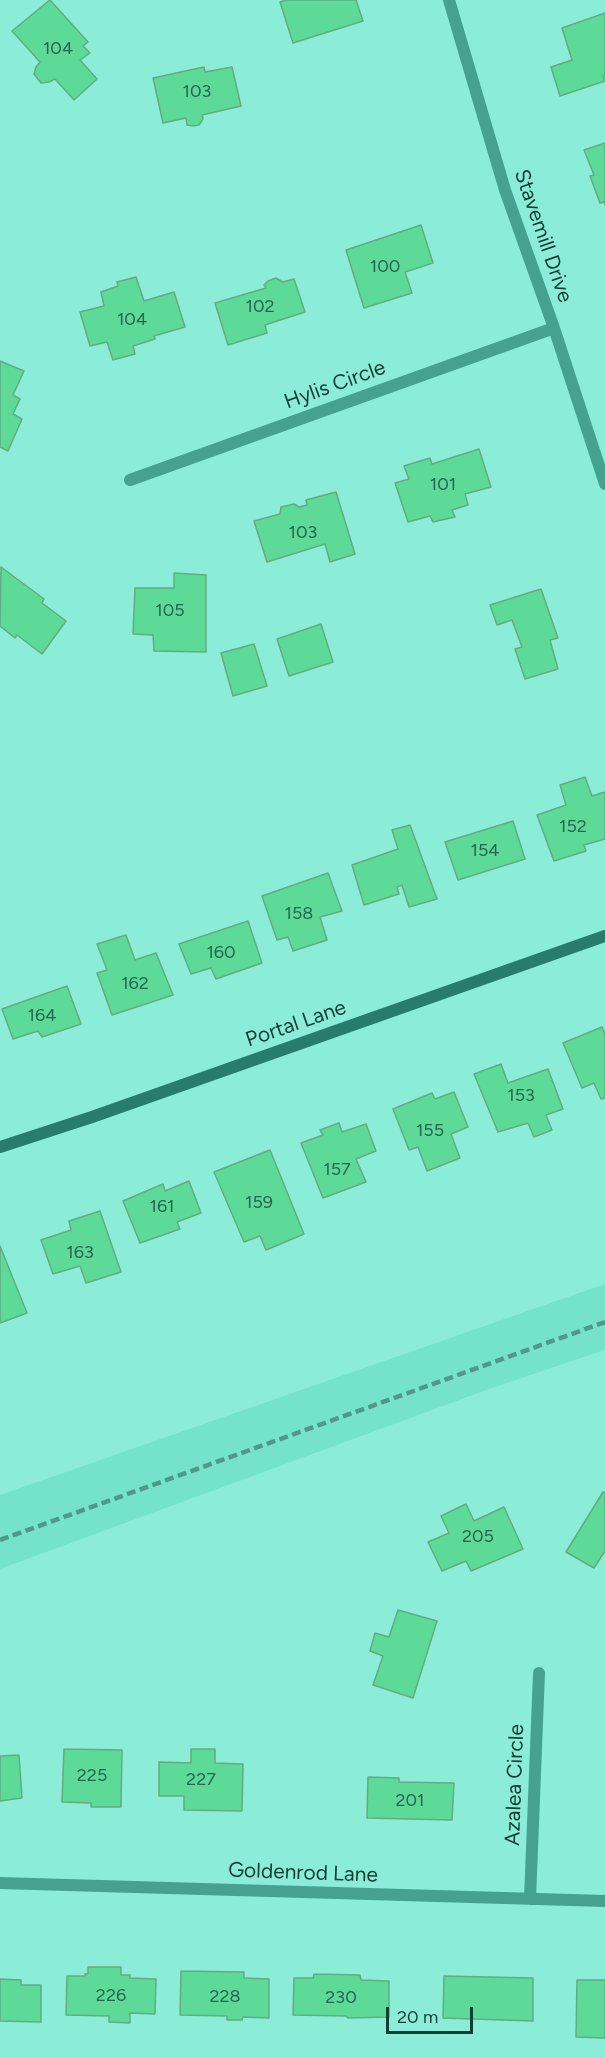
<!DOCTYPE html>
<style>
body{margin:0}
#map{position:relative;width:605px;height:2058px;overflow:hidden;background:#8bedd7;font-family:Figtree,sans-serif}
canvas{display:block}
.scale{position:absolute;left:386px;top:2007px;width:87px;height:27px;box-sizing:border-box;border:3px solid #133e35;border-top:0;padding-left:8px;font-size:18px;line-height:21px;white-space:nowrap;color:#133e35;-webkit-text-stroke:4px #8bedd7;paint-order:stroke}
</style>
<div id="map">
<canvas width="605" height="2058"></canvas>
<div class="scale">20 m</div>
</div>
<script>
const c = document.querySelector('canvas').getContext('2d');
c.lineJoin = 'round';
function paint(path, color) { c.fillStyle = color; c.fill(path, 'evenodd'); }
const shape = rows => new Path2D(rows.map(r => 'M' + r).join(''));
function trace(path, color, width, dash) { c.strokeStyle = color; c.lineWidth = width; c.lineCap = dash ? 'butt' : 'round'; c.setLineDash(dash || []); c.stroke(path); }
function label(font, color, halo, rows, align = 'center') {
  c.font = font + ' Figtree,sans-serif'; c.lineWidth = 4.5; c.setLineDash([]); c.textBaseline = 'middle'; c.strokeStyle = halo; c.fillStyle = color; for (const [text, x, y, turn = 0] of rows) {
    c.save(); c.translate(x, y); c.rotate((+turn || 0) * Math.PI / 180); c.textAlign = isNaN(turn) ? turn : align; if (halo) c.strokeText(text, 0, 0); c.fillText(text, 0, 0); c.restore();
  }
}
paint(shape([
 [605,1284,605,1350,489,1389,0,1569,0,1495]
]), '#75e3ca');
const building = shape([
 [50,0,88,42,83,46,90,53,80,60,97,79,74,100,55,79,49,82,41,83,34,74,36,67,40,62,12,31,50,0],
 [286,0,356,0,363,21,293,43,280,2,286,0],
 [605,13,605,76,603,76,605,81,560,96,551,67,572,60,562,28,605,13],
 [204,67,205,72,232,67,241,106,202,115,203,119,199,125,193,126,187,125,186,118,163,123,153,78,204,67],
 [605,143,605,205,604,202,600,203,590,176,594,175,584,150,605,143],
 [421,225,433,263,405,272,412,293,364,308,346,250,421,225],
 [136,277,144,301,174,292,185,327,154,336,155,339,133,346,135,354,113,360,107,342,90,346,80,312,104,306,101,292,118,286,117,282,136,277],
 [276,278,283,282,294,279,305,312,265,325,267,333,228,345,215,303,266,288,264,285,268,281,276,278],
 [0,361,24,371,13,395,20,399,13,414,22,419,8,451,0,447,0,361],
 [479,449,491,487,465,494,468,505,452,510,455,517,433,522,430,516,408,522,395,483,409,479,404,466,430,458,432,464,479,449],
 [336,492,355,554,330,562,325,544,267,562,254,521,280,514,281,507,294,504,299,507,307,505,306,500,336,492],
 [1,567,44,599,42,603,66,621,42,654,17,635,15,638,0,626,1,567],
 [174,573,206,575,206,652,154,651,153,635,133,634,135,588,174,588,174,573],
 [541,589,558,638,550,640,558,669,525,679,515,649,522,647,512,620,497,625,490,605,541,589],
 [321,624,333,662,289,676,277,639,321,624],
 [254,644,267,686,233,696,221,653,254,644],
 [585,777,592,796,605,792,605,839,584,845,586,851,554,861,537,815,566,805,560,785,585,777],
 [513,821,525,859,458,880,445,842,513,821],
 [410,825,437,899,409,907,402,885,397,887,399,894,364,905,352,865,398,849,392,830,410,825],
 [328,873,342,911,320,917,327,940,293,951,288,937,277,940,262,896,328,873],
 [248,921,262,963,216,979,211,968,191,974,179,944,248,921],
 [126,935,135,960,156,953,173,995,112,1015,97,973,107,970,97,944,126,935],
 [67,986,81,1024,42,1037,38,1031,13,1039,2,1009,67,986],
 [602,1027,605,1034,605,1098,601,1099,594,1083,582,1088,563,1043,602,1027],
 [501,1064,508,1083,548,1069,563,1109,546,1115,552,1130,534,1137,528,1123,498,1132,474,1074,501,1064],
 [454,1092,468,1127,451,1134,460,1158,427,1171,418,1147,409,1150,393,1109,432,1093,435,1099,454,1092],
 [339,1123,342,1132,366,1124,376,1151,356,1159,366,1182,323,1198,301,1143,323,1135,320,1130,339,1123],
 [270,1150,304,1234,266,1250,260,1236,244,1242,214,1172,270,1150],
 [189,1181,201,1213,177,1222,180,1229,140,1243,123,1201,163,1184,165,1191,189,1181],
 [100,1211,121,1272,86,1283,80,1266,53,1274,41,1240,71,1230,69,1221,100,1211],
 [0,1246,27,1313,0,1323,0,1246],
 [603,1492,605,1493,605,1551,594,1568,566,1552,603,1492],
 [466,1504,474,1521,504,1507,523,1549,471,1571,466,1561,442,1571,428,1542,449,1533,441,1516,466,1504],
 [398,1610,437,1621,413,1698,373,1685,383,1656,370,1651,375,1633,389,1637,398,1610],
 [64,1749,122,1750,121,1807,91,1807,91,1803,62,1802,64,1749],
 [191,1749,215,1749,215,1763,243,1764,242,1811,184,1810,184,1796,159,1796,159,1762,191,1763,191,1749],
 [19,1755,22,1798,0,1801,0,1756,19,1755],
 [368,1777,399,1778,399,1782,454,1783,452,1820,367,1818,368,1777],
 [88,1967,121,1967,121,1975,130,1975,130,1978,156,1979,155,2014,130,2013,130,2023,109,2022,109,2016,66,2015,67,1976,85,1976,85,1974,88,1974,88,1967],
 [181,1971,244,1972,244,1978,269,1979,269,2018,243,2017,242,2020,227,2020,227,2016,180,2015,181,1971],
 [314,1974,360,1975,361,1980,389,1981,389,2017,348,2018,346,2016,293,2015,294,1978,313,1978,314,1974],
 [444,1976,533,1978,533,2021,443,2018,444,1976],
 [0,1979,21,1980,21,1985,41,1985,41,2022,0,2021,0,1979],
 [577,1980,605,1980,605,2038,576,2037,577,1980]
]);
paint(building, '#5dda98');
trace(building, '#62ac82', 1.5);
trace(shape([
 [449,0,505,190,554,328,605,484],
 [130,480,554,328],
 [0,1883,605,1901],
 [530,1899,539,1673]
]), '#45a28f', 12);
trace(shape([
 [0,1147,92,1117,605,936]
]), '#277d6c', 12);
trace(shape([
 [0,1540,605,1322]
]), '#509888', 4.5, [9, 4.5]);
label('18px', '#26654e', null, [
 ["104",58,49],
 ["103",197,92],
 ["100",385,267],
 ["102",260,307],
 ["104",132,320],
 ["101",443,485],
 ["103",303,533],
 ["105",170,611],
 ["152",573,827],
 ["154",485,851],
 ["158",299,914],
 ["160",221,953],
 ["162",135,984],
 ["164",42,1016],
 ["153",521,1096],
 ["155",430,1131],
 ["157",337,1170],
 ["159",259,1203],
 ["161",162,1207],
 ["163",80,1253],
 ["205",478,1537],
 ["225",92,1776],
 ["227",201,1780],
 ["201",410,1801],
 ["226",111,1996],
 ["228",225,1997],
 ["230",341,1998]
]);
label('21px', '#133e35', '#8bedd7', [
 ["Stavemill Drive",543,236,71],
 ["Hylis Circle",335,385,-20],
 ["Portal Lane",296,1024,-19],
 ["Azalea Circle",515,1785,-88],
 ["Goldenrod Lane",303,1873,2]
]);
</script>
